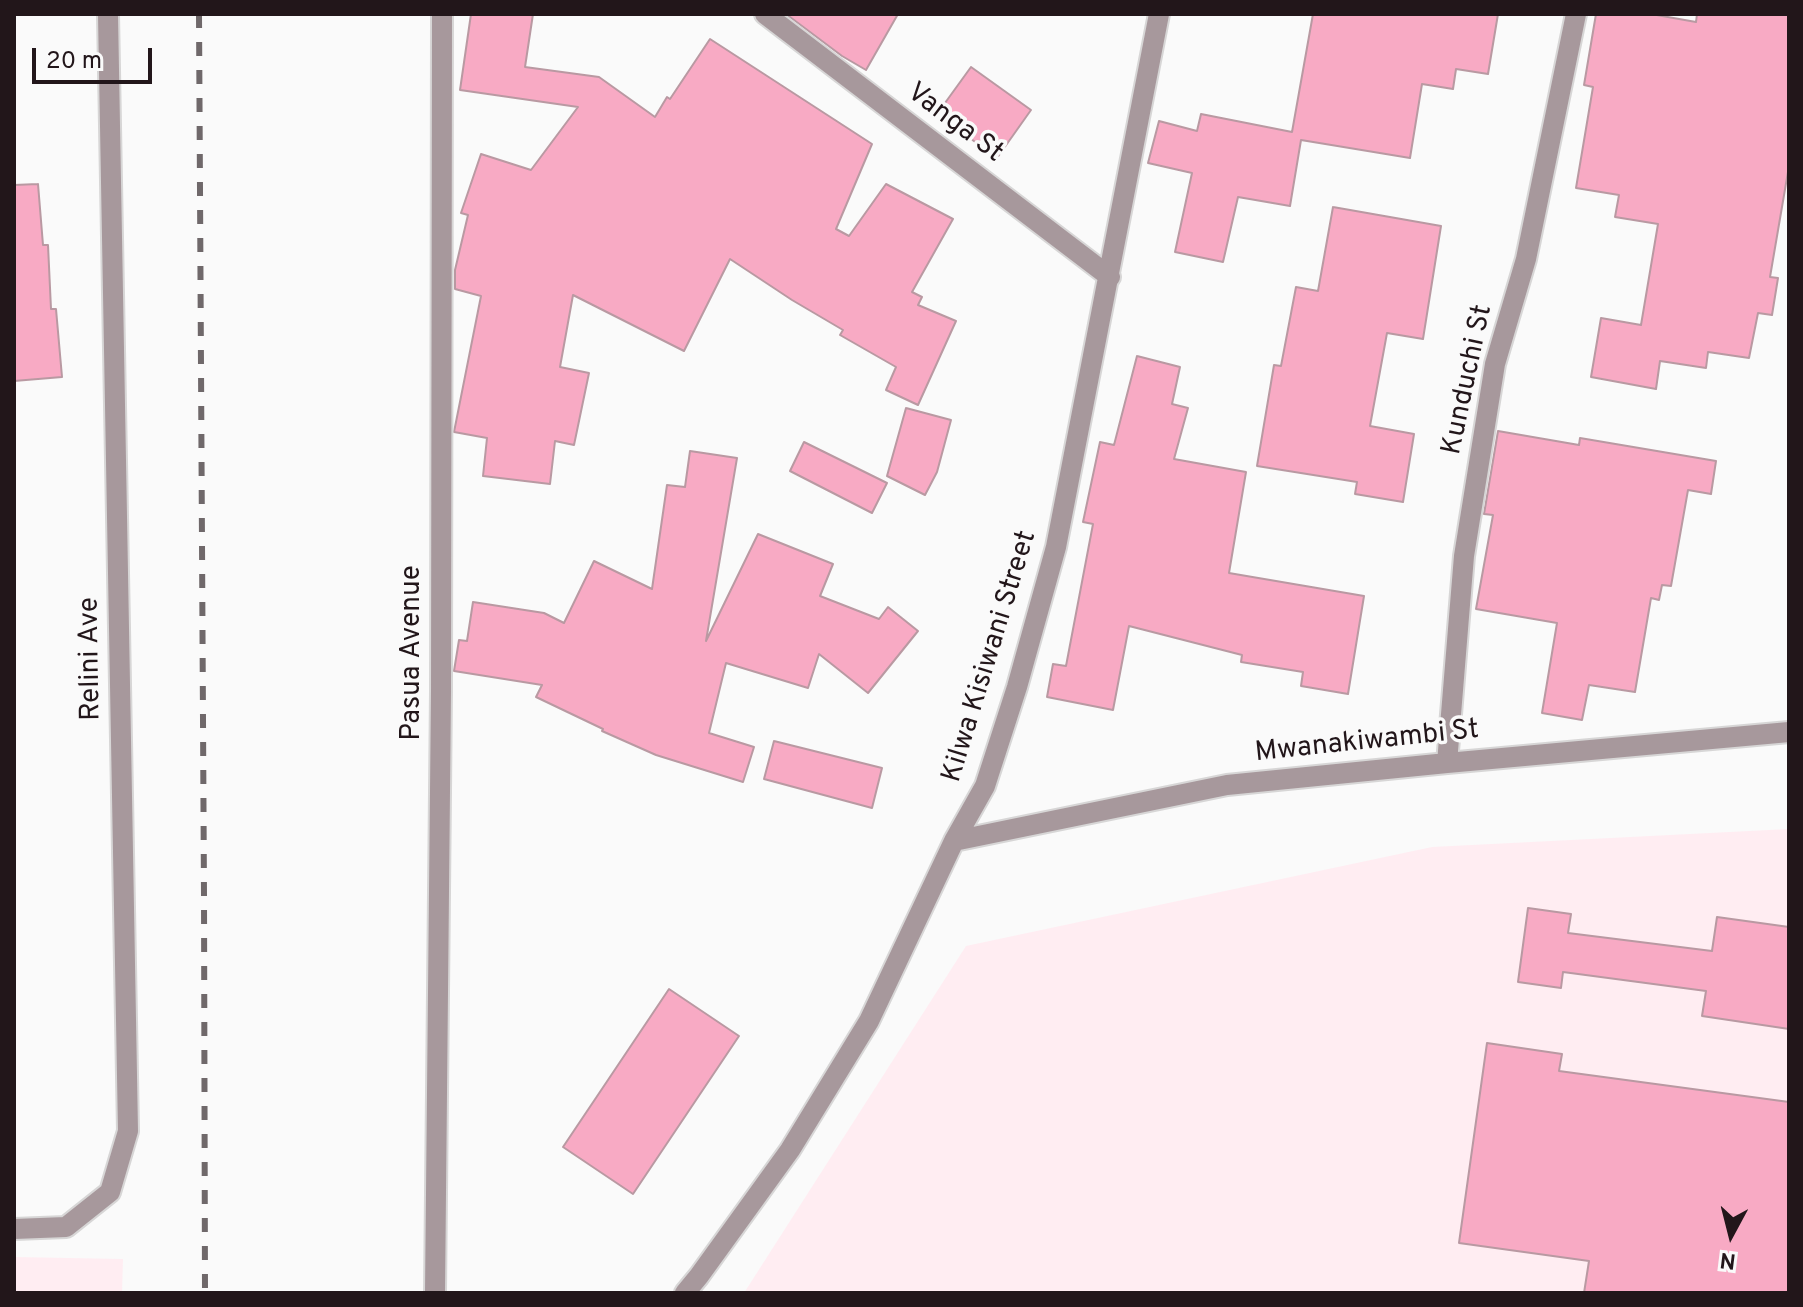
<!DOCTYPE html>
<style>
body{margin:0}
#map{position:relative;width:1803px;height:1307px;overflow:hidden;background:#fafafa;font-family:Overpass,sans-serif}
canvas{display:block}
.frame{position:absolute;inset:0;border:16px solid #22161a;pointer-events:none}
.north{position:absolute;left:1691px;top:1195px;width:80px;height:80px;-webkit-text-stroke:6px #fafafa;paint-order:stroke;rotate:187deg;font-size:22px;font-weight:700;line-height:32px;text-align:center;color:#22161a}
.north::after{content:'';display:block;margin:auto;width:28px;height:36px;background:#22161a;clip-path:polygon(50% 0,100% 100%,50% 72%,0 100%)}
.scale{position:absolute;left:32px;top:48px;width:120px;height:36px;box-sizing:border-box;border:4px solid #22161a;border-top:0;padding-left:10px;font-size:24px;line-height:28px;white-space:nowrap;color:#22161a;-webkit-text-stroke:6px #fafafa;paint-order:stroke}
</style>
<div id="map">
<canvas width="1803" height="1307"></canvas>
<div class="frame"></div>
<div class="north">N</div>
<div class="scale">20 m</div>
</div>
<script>
const c = document.querySelector('canvas').getContext('2d');
c.lineJoin = 'round';
function paint(path, color) { c.fillStyle = color; c.fill(path, 'evenodd'); }
const shape = rows => new Path2D(rows.map(r => 'M' + r).join(''));
function trace(path, color, width, dash) { c.strokeStyle = color; c.lineWidth = width; c.lineCap = dash ? 'butt' : 'round'; c.setLineDash(dash || []); c.stroke(path); }
function label(font, color, halo, rows, align = 'center') {
  c.font = font + ' Overpass,sans-serif'; c.lineWidth = 7; c.setLineDash([]); c.textBaseline = 'middle'; c.strokeStyle = halo; c.fillStyle = color; for (const [text, x, y, turn = 0] of rows) {
    c.save(); c.translate(x, y); c.rotate((+turn || 0) * Math.PI / 180); c.textAlign = isNaN(turn) ? turn : align; if (halo) c.strokeText(text, 0, 0); c.fillText(text, 0, 0); c.restore();
  }
}
paint(shape([
 [1789,829,1789,1293,744,1293,966,946,1432,847],
 [14,1257,123,1259,122,1293,14,1293]
]), '#ffedf2');
const building = shape([
 [471,14,533,14,525,67,599,77,655,117,667,97,670,99,710,39,872,144,836,229,849,236,886,184,953,219,912,292,922,297,918,305,956,321,918,405,886,390,896,367,840,335,843,330,792,300,730,259,684,351,573,295,560,367,589,373,574,445,555,441,550,484,483,476,487,438,454,432,481,296,455,289,455,270,468,215,461,213,481,154,531,170,578,107,460,90,471,14],
 [786,14,898,14,866,70,842,56,786,14],
 [1313,14,1498,14,1488,74,1456,69,1453,89,1422,84,1410,158,1301,140,1290,206,1238,197,1223,262,1175,252,1192,173,1148,163,1159,121,1197,131,1201,114,1292,132,1313,14],
 [1596,14,1651,14,1696,22,1697,14,1789,14,1789,166,1770,277,1778,278,1772,315,1758,313,1749,358,1708,352,1706,368,1660,361,1656,389,1591,377,1601,318,1641,325,1658,224,1615,217,1619,195,1576,188,1593,87,1584,85,1596,14],
 [971,67,1031,110,997,158,937,114,971,67],
 [38,184,43,245,48,245,51,309,56,309,62,377,14,381,14,185,38,184],
 [1333,207,1441,226,1423,339,1387,333,1370,426,1414,434,1403,502,1355,494,1357,482,1257,466,1274,365,1281,366,1296,287,1318,291,1333,207],
 [1137,356,1180,367,1172,404,1188,408,1174,459,1246,472,1229,573,1364,596,1348,694,1301,686,1303,672,1241,662,1242,655,1129,626,1113,710,1047,697,1053,664,1066,666,1093,524,1083,522,1100,442,1114,445,1137,356],
 [906,408,951,420,937,472,925,495,887,476,906,408],
 [1498,431,1579,445,1580,438,1716,461,1711,494,1688,490,1671,586,1662,585,1659,600,1651,598,1635,692,1589,685,1582,720,1542,713,1557,623,1476,609,1493,515,1484,514,1498,431],
 [804,442,887,483,872,513,790,471,804,442],
 [690,451,737,458,706,641,758,534,833,564,820,596,879,619,888,607,918,631,868,693,819,654,808,688,726,663,709,733,754,747,743,782,656,755,602,731,603,729,536,697,542,685,454,671,459,640,467,641,473,602,544,613,564,623,594,561,652,589,667,485,685,487,690,451],
 [774,741,882,768,872,808,764,779,774,741],
 [1528,908,1571,914,1568,933,1712,951,1717,917,1789,927,1789,1029,1702,1016,1706,991,1563,972,1561,988,1518,982,1528,908],
 [669,989,739,1036,633,1194,563,1147,669,989],
 [1487,1043,1562,1054,1559,1071,1789,1102,1789,1293,1584,1293,1589,1261,1459,1243,1487,1043]
]);
paint(building, '#f8aac4');
trace(building, '#b999a2', 2);
const minor = shape([
 [765,14,1110,277],
 [1447,763,1464,556,1495,364,1526,259,1576,14],
 [954,841,1227,785,1447,763,1789,732],
 [14,1229,66,1227,110,1192,128,1131,108,14],
 [435,1293,441,691,442,14],
 [685,1293,699,1276,790,1150,869,1021,954,841,985,786,1017,687,1056,547,1159,14]
]);
trace(minor, '#d7d6d6', 24);
trace(minor, '#a7989c', 20);
trace(shape([
 [199,14,204,896,205,1293]
]), '#6f686a', 6, [14, 14]);
label('28px', '#22161a', '#fafafa', [
 ["Vanga St",954,124,37],
 ["Kunduchi St",1469,380,-78],
 ["Pasua Avenue",413,653,-90],
 ["Kilwa Kisiwani Street",991,657,-73],
 ["Relini Ave",92,659,-91],
 ["Mwanakiwambi St",1367,743,-6]
]);
</script>
